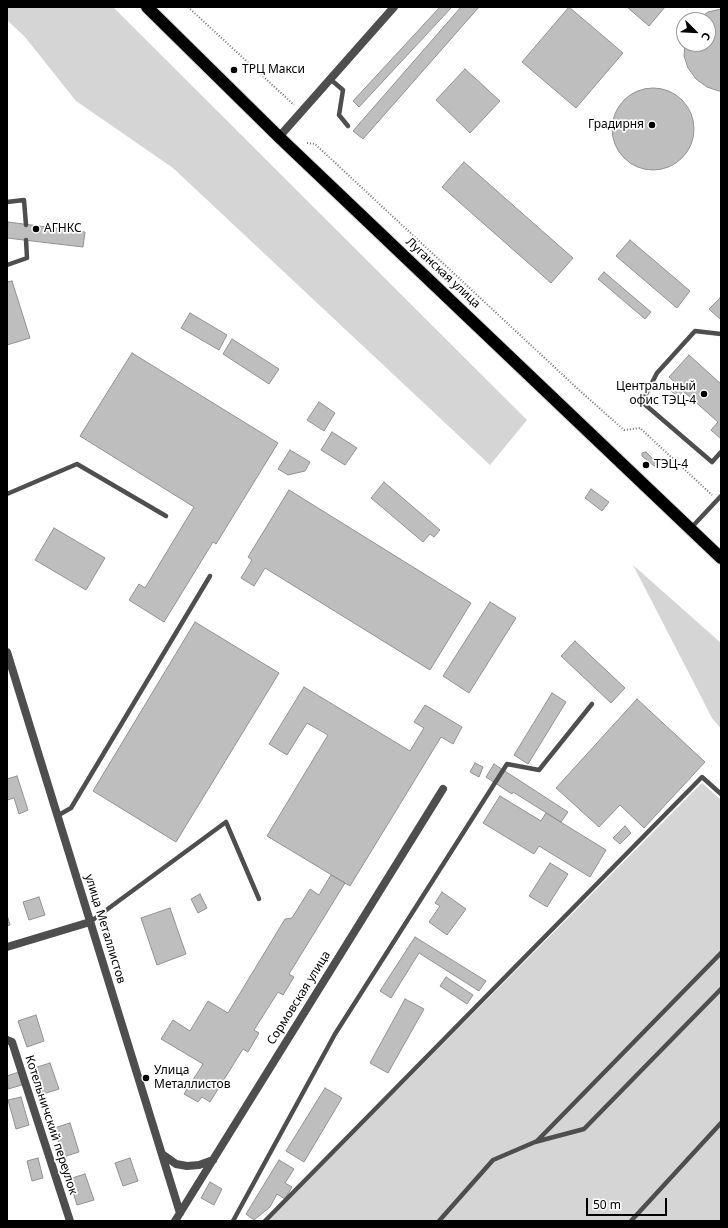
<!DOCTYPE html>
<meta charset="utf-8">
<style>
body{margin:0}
#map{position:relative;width:728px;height:1228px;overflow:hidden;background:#fff;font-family:"Noto Sans",sans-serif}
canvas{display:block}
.frame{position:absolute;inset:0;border:8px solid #000;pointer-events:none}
.north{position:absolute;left:676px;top:12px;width:40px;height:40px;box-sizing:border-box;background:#fff;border:1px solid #999;border-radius:50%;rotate:114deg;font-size:11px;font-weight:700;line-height:16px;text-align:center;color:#000}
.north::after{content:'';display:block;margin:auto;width:14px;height:18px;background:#000;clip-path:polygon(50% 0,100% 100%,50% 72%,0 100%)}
.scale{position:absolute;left:586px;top:1198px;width:81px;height:18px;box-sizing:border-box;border:2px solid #000;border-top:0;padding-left:5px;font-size:12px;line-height:14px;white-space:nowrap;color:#000;-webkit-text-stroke:3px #fff;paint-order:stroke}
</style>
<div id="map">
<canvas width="728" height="1228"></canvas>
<div class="frame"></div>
<div class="north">С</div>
<div class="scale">50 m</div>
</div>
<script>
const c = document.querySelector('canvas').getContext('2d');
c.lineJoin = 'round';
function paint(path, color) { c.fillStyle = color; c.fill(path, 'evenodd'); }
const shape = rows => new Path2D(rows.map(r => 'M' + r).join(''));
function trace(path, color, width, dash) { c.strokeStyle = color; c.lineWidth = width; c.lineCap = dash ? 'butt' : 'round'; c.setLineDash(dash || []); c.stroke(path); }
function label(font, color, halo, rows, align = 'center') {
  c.font = font + ' "Noto Sans",sans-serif'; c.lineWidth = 3.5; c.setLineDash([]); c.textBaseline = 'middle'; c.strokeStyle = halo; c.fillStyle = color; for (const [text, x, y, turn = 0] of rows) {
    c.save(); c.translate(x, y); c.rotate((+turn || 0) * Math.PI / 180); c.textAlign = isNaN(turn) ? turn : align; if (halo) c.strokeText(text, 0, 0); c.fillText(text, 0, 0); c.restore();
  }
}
paint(shape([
 [7,7,113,7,527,420,490,465,173,168,76,101,25,37,7,20],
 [633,565,721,643,721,729,712,718],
 [702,783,721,800,721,1221,267,1221]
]), '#d5d5d5');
const building = shape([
 [440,7,452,7,359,107,353,101,440,7],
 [461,7,479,7,363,139,353,131,461,7],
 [569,7,623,53,576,108,522,62,569,7],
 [627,7,665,7,649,26,627,7],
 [721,9,721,91,719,91,707,87,696,79,688,68,684,56,685,44,708,44,708,20,697,20,708,12,721,9],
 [465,69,500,101,470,133,436,100,465,69],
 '612 129a41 41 0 1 1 82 0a41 41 0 1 1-82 0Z',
 [464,162,573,258,551,283,442,187,464,162],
 [8,222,85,232,83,247,7,238,8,222],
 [630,240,690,291,677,308,616,256,630,240],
 [604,272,651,312,645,319,598,279,604,272],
 [12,281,30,338,7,345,7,282,12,281],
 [720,298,721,299,721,320,709,309,720,298],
 [190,313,227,335,219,350,181,328,190,313],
 [232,339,279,369,269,384,223,354,232,339],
 [132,353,278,443,216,544,213,542,164,622,129,600,139,584,145,588,194,507,80,436,132,353],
 [689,355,721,384,721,439,711,430,718,422,683,391,678,397,670,390,673,387,677,391,680,387,669,377,689,355],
 [319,402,335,413,324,431,307,420,319,402],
 [332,432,357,448,345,465,321,450,332,432],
 [290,450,310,462,305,471,288,475,278,469,290,450],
 [646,452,657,463,658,466,654,466,642,456,642,453,646,452],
 [384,482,440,530,434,537,430,534,423,542,371,498,384,482],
 [591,489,609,502,602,511,585,498,591,489],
 [289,490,471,603,430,670,265,568,254,586,241,578,252,560,248,557,289,490],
 [54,528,105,558,86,590,35,560,54,528],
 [490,602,516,618,469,693,443,676,490,602],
 [195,622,279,673,176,842,93,791,195,622],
 [575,641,625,688,611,703,561,656,575,641],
 [304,687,410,751,424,728,414,722,425,705,462,727,453,744,441,737,350,886,267,836,328,735,307,723,287,755,269,744,304,687],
 [552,693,566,702,528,764,514,755,552,693],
 [637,699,705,762,644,828,620,805,599,827,556,788,637,699],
 [475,763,483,767,479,777,470,772,475,763],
 [494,764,568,812,561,822,513,792,512,794,486,777,494,764],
 [17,776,28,810,19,814,14,798,7,800,7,779,17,776],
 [500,796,541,821,546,813,606,850,590,877,539,846,534,854,483,823,500,796],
 [625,826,631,833,620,844,613,838,625,826],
 [550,863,568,874,547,907,529,896,550,863],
 [331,875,345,883,289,974,294,977,283,995,278,992,254,1030,259,1033,248,1052,243,1049,210,1102,202,1097,198,1102,184,1094,203,1064,161,1039,173,1020,190,1031,208,1001,228,1013,285,919,292,918,310,889,319,895,331,875],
 [442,892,466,909,447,935,429,922,440,906,435,903,442,892],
 [200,894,207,908,198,913,191,899,200,894],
 [39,897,45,915,29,920,23,902,39,897],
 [170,908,186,954,157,965,141,918,170,908],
 [7,915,10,925,7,926,7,915],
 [415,937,486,981,479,991,419,953,391,998,380,991,415,937],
 [446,977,473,995,467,1004,440,986,446,977],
 [405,999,424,1009,388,1073,370,1063,405,999],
 [36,1015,44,1041,27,1047,18,1021,36,1015],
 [50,1063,59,1089,43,1094,34,1068,50,1063],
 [19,1072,22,1085,8,1089,7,1076,19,1072],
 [325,1088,342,1098,304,1162,286,1151,325,1088],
 [21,1097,29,1125,16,1129,8,1100,21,1097],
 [70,1123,79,1152,63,1157,54,1128,70,1123],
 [38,1158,43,1178,32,1181,27,1161,38,1158],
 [130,1158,138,1181,123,1186,115,1163,130,1158],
 [279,1160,294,1169,285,1183,292,1187,285,1199,277,1194,270,1207,254,1220,246,1214,279,1160],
 [85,1174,94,1200,77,1205,69,1179,85,1174],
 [210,1182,222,1189,214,1205,201,1198,210,1182]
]);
paint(building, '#bebebe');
trace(building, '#929292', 1);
const highway = shape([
 [147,7,279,137,721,558]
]);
trace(highway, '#dbdbdb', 14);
trace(shape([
 [188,7,294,105],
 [307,143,315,144,579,390,624,430,640,428,712,495]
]), '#707070', 2, [1, 2]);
trace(shape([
 [330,79,343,90,339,115,348,126],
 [7,202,24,200,26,225],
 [7,265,27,258,26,240],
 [721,334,695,331,657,373,642,402,712,462,721,452],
 [7,494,77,464,166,516],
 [691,528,721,496],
 [57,816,71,808,210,576],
 [90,922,226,822,259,899],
 [537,1141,721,953],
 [233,1221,335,1034,507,764,539,770,592,704],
 [265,1221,702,777,721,794],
 [439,1221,493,1160,535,1142,584,1129,721,989],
 [631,1221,721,1123]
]), '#4e4e4e', 4.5);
trace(shape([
 [279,137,394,7],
 [7,652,180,1213],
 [7,947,90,922],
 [7,1040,12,1042,70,1221],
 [162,1154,176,1164,187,1166,199,1165,213,1160],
 [175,1221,443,789]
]), '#4e4e4e', 8);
trace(highway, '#000', 12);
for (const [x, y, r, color] of [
 [234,70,4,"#000"],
 [652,125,4,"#000"],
 [36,229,4,"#000"],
 [704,394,4,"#000"],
 [646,465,4,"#000"],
 [146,1078,4,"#000"]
]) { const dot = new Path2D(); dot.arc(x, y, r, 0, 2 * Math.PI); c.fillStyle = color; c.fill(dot); trace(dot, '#fff', 1.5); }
label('12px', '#000', '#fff', [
 ["ТРЦ Макси",242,70],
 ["Градирня",644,125,"right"],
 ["АГНКС",44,229],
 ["Центральный",696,387,"right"],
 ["офис ТЭЦ-4",696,401,"right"],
 ["ТЭЦ-4",654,465],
 ["Улица",154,1071],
 ["Металлистов",154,1085]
], 'left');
label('12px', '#000', '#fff', [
 ["Луганская улица",443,273,43],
 ["улица Металлистов",105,929,73],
 ["Сормовская улица",299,998,-58],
 ["Котельничский переулок",51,1125,72]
]);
</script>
